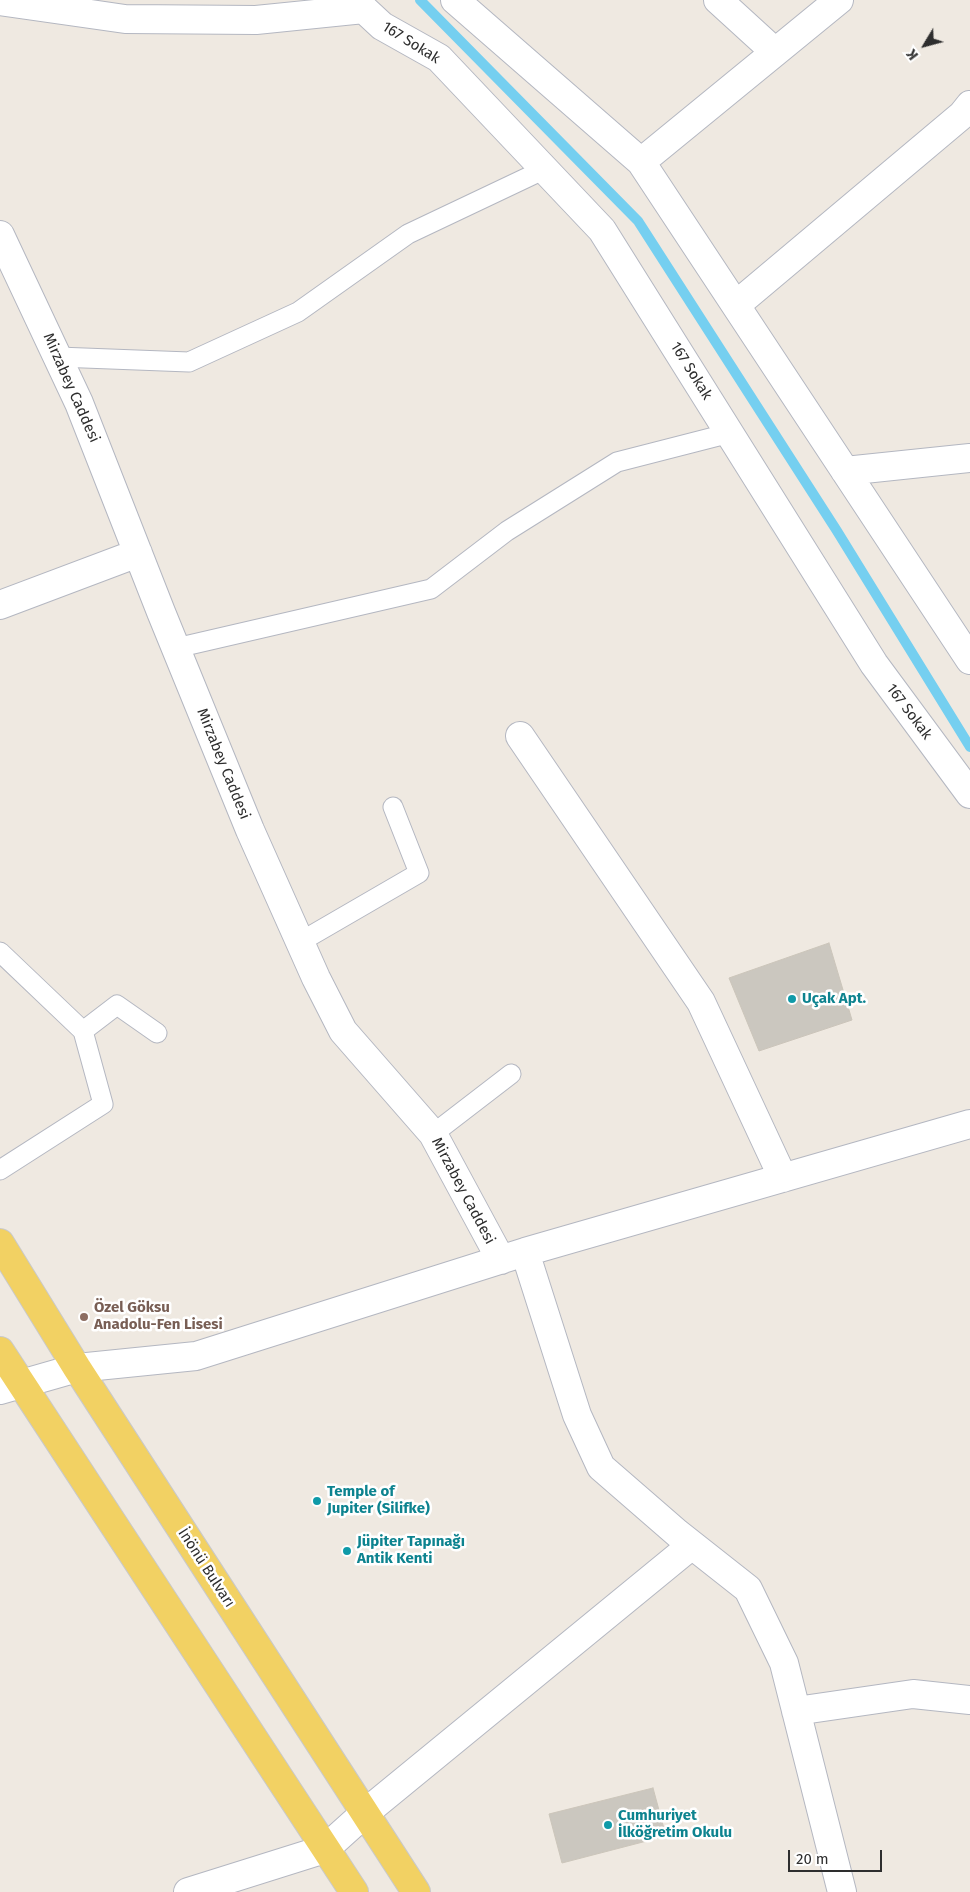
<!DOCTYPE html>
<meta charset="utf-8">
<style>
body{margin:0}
#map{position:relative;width:970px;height:1892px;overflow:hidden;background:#efe9e1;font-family:"Fira Sans",sans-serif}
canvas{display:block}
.north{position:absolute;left:900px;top:20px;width:50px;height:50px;-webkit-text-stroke:4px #fff;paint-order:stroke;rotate:233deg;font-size:14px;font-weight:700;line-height:20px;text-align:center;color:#2e2e2e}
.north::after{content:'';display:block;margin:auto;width:18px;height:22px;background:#2e2e2e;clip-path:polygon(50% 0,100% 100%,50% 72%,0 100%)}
.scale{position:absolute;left:788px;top:1850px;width:94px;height:22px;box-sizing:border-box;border:2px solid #2e2e2e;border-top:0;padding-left:6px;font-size:15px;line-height:18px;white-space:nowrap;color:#2e2e2e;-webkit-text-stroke:4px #fff;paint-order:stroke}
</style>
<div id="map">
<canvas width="970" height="1892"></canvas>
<div class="north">K</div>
<div class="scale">20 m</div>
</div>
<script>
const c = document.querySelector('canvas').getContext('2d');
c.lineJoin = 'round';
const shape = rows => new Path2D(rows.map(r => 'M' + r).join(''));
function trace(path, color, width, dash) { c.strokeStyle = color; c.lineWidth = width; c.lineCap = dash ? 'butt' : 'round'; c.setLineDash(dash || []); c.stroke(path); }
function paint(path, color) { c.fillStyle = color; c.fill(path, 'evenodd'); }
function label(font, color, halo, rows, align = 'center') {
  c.font = font + ' "Fira Sans",sans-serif'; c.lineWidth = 5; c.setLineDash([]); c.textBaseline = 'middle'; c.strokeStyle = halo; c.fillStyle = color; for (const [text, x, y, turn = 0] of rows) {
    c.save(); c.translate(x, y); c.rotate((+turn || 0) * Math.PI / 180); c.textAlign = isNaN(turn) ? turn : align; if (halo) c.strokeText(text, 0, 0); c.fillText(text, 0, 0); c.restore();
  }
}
trace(shape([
 [420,0,638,221,837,531,970,747]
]), '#75cff0', 10);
const building = shape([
 [829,943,852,1020,759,1051,729,978,829,943],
 [653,1788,666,1836,562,1863,549,1814,653,1788]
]);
paint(building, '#cbc7bf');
trace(building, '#cbc5ba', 1);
const service = shape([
 [58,357,189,362,298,312,408,234,545,169],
 [176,648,431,589,507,531,617,462,730,433],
 [300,942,419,873,393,807],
 [0,952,83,1031,117,1005,157,1033],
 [433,1134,511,1074],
 [0,1170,103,1104,83,1031]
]);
const minor = shape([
 [354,0,382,26,439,58,602,230,874,664,970,794],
 [455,0,641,162,970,660],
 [718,0,775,52],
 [0,1,125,19,256,20,364,9],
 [641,162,839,0],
 [0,235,79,403,161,612,250,830,316,978,343,1031,433,1134,501,1260],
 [736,305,962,115,970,105],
 [845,471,970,458],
 [0,605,138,553],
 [520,736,701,1002,783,1178],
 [525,1252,577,1415,601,1467,677,1533,748,1589,784,1663,842,1892],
 [0,1390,77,1368,196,1356,525,1252,970,1124],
 [796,1711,913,1694,970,1700],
 [188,1892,325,1849,365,1813,692,1545]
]);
const primary = shape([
 [0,1243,77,1368,416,1892],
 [0,1351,354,1892]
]);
trace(service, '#b4b7c1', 21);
trace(minor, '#b4b7c1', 30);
trace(primary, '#c9c9c9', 30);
trace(service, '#fff', 19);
trace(minor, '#fff', 28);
trace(primary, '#f2d163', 28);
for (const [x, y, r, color] of [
 [792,999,5,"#0f9aa8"],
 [84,1317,5,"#8d6e63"],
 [317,1501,5,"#0f9aa8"],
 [347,1551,5,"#0f9aa8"],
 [608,1825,5,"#0f9aa8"]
]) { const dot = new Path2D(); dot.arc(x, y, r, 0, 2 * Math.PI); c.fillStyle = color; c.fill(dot); trace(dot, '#fff', 2); }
label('15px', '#2e2e2e', '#fff', [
 ["167 Sokak",411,43,32],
 ["167 Sokak",691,371,58],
 ["Mirzabey Caddesi",71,388,66],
 ["167 Sokak",909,712,53],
 ["Mirzabey Caddesi",223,764,68],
 ["Mirzabey Caddesi",463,1191,62],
 ["İnönü Bulvarı",206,1568,57]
]);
label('bold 15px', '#0d838f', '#fff', [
 ["Uçak Apt.",802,999],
 ["Temple of",327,1492],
 ["Jupiter (Silifke)",327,1509],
 ["Jüpiter Tapınağı",357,1542],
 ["Antik Kenti",357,1559],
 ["Cumhuriyet",618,1816],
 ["İlköğretim Okulu",618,1833]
], 'left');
label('bold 15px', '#785e54', '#fff', [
 ["Özel Göksu",94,1308],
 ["Anadolu-Fen Lisesi",94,1325]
], 'left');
</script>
